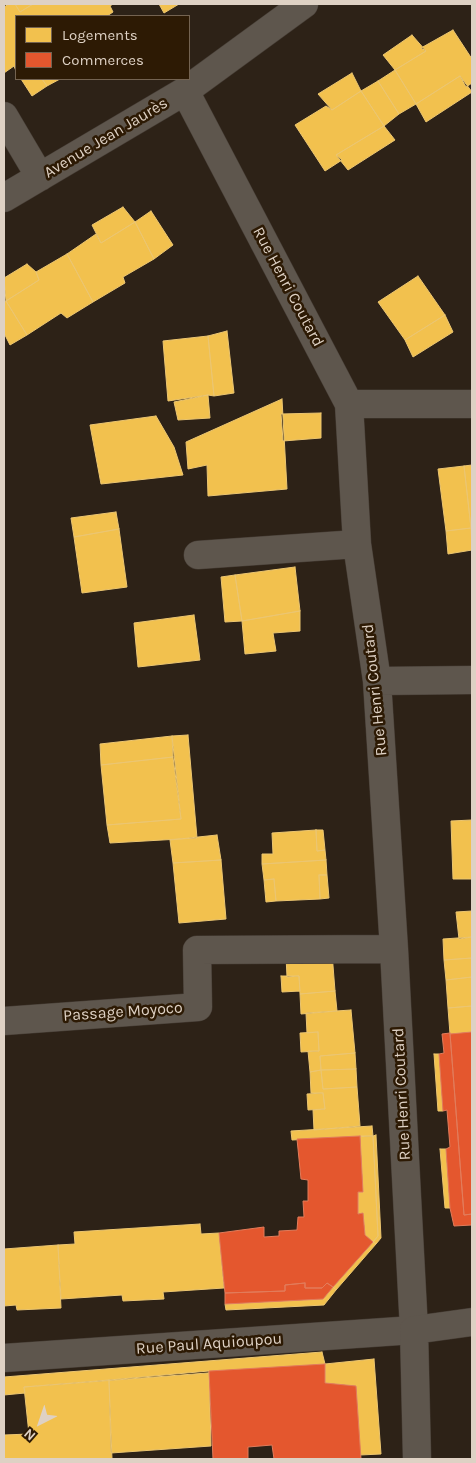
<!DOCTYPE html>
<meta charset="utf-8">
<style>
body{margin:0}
#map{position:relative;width:476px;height:1463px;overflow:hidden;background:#2d2217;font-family:Karla,sans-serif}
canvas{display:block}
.frame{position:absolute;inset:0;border:5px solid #ded1c4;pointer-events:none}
.legend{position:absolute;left:15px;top:15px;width:175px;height:65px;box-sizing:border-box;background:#2d1a04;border:1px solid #746351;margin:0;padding:6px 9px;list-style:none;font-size:15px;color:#ded1c4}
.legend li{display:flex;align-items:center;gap:10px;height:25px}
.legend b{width:25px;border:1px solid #746351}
.north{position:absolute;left:15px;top:1398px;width:50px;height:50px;-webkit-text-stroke:4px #2d1a04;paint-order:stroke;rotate:221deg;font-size:14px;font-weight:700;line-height:20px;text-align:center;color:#ded1c4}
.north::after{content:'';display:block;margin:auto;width:18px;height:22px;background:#ded1c4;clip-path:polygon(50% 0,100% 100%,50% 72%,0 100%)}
</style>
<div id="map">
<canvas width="476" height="1463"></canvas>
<div class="frame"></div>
<ul class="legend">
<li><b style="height:14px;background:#f2c14e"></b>Logements</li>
<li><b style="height:14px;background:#e4572e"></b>Commerces</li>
</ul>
<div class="north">N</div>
</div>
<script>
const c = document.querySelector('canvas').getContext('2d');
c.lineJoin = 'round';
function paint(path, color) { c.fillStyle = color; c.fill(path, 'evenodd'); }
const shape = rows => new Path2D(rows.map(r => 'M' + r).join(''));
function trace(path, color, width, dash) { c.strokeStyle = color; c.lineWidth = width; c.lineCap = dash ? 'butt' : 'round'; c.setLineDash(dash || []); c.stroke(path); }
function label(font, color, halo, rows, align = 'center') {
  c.font = font + ' Karla,sans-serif'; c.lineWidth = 5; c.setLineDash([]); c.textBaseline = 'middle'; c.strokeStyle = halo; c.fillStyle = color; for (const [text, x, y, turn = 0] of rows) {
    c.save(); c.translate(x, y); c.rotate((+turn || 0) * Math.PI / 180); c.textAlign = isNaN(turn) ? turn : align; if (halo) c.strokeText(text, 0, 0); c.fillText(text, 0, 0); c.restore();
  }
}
const homes = shape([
 [9,4,15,4,20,12,33,4,113,4,110,6,113,12,107,16,16,16,16,71,14,66,4,73,4,7,9,4],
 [15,4,33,4,20,12,15,4],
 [159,4,179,4,164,13,159,4],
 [453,30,472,59,472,83,466,87,460,76,416,104,395,70,426,51,421,48,453,30],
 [412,35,426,51,395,70,383,55,412,35],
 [395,70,416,104,399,114,378,81,395,70],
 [352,73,361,91,332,110,318,94,352,73],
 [460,76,472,92,426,122,416,104,460,76],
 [21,79,42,79,47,86,32,96,21,79],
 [42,79,60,79,47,86,42,79],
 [378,81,399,114,384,126,361,91,378,81],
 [361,91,384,126,336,155,342,160,325,171,295,125,326,106,332,110,361,91],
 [384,126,395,140,348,170,336,155,384,126],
 [123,207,135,222,101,243,92,225,123,207],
 [151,211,173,245,154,259,135,222,151,211],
 [135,222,154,259,123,277,125,283,93,302,67,254,96,234,101,243,135,222],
 [67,254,93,302,67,318,61,313,27,335,6,301,39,280,36,272,67,254],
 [27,264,36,272,39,280,6,301,4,278,27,264],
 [418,276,445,315,405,340,378,302,418,276],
 [6,301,27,335,10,345,4,333,4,302,6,301],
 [445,315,453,332,413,357,405,340,445,315],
 [227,331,234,393,214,396,208,336,227,331],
 [208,336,214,396,208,395,168,401,163,341,208,336],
 [208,395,210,418,178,420,174,402,208,395],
 [282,399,287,489,208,496,207,465,188,469,186,442,282,399],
 [321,413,321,438,283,441,281,414,321,413],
 [156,416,174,447,183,475,101,484,90,425,156,416],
 [472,465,472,528,471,528,464,466,472,465],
 [464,466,471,528,446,531,438,469,464,466],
 [116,512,119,529,74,537,71,518,116,512],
 [471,528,472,550,448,554,446,531,471,528],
 [119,529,127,587,82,593,74,537,119,529],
 [295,567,300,611,242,621,235,575,295,567],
 [235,575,242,621,225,622,221,577,235,575],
 [300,611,300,631,273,633,276,651,245,654,242,621,300,611],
 [194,615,200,660,138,667,134,623,194,615],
 [188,735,197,838,110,843,107,825,181,819,172,736,188,735],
 [172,736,173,757,101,765,100,744,172,736],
 [173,757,181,819,107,825,101,765,173,757],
 [472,820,472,879,453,879,451,821,472,820],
 [316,830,323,830,325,850,317,851,316,830],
 [316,830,317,851,325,850,326,860,262,864,262,854,273,854,272,833,316,830],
 [217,835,221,860,173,863,170,840,217,835],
 [221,860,226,919,179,923,173,863,221,860],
 [326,860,327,875,319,875,320,899,276,901,274,879,264,880,262,864,326,860],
 [319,875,327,875,329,898,320,899,319,875],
 [274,879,276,901,266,902,264,880,274,879],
 [472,911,472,937,459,939,456,912,472,911],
 [472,937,472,958,444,960,443,939,472,937],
 [332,953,335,991,300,994,299,976,287,977,286,956,332,953],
 [472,958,472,977,446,980,444,960,472,958],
 [281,976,299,976,300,991,282,992,281,976],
 [472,977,472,1006,448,1008,446,980,472,977],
 [335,991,337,1011,301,1014,300,994,335,991],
 [472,1006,472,1032,450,1034,448,1008,472,1006],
 [351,1010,355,1053,320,1056,321,1070,310,1072,308,1051,319,1051,318,1032,307,1033,306,1013,351,1010],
 [318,1032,319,1051,301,1052,300,1033,318,1032],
 [355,1053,356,1069,321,1070,320,1056,355,1053],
 [434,1054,439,1054,443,1111,438,1111,434,1054],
 [356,1069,357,1087,323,1089,321,1070,356,1069],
 [321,1070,323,1089,357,1087,360,1126,314,1130,313,1110,325,1109,323,1093,311,1093,310,1072,321,1070],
 [323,1093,325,1109,308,1110,307,1094,323,1093],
 [372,1126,373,1136,292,1140,291,1131,372,1126],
 [376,1135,381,1238,376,1244,373,1242,378,1236,373,1136,376,1135],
 [360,1136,373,1136,378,1236,373,1242,365,1235,363,1213,358,1214,358,1192,363,1192,360,1136],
 [440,1149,446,1149,450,1208,445,1208,440,1149],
 [200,1224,201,1234,219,1233,224,1288,163,1292,164,1299,123,1301,122,1295,61,1299,58,1245,75,1244,74,1232,200,1224],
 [373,1242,376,1244,336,1290,333,1287,373,1242],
 [58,1245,61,1308,17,1310,16,1305,4,1306,4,1249,58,1245],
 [333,1287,336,1290,324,1305,226,1310,225,1304,323,1299,333,1287],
 [322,1352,325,1364,24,1387,25,1393,4,1395,4,1377,322,1352],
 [374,1359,381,1454,360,1455,356,1386,325,1383,325,1364,374,1359],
 [209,1371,211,1446,111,1453,109,1380,209,1371],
 [109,1380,112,1459,4,1459,4,1435,29,1434,24,1387,109,1380]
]);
paint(homes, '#f2c14e');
trace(homes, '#ecc671', 1);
const shops = shape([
 [472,1032,472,1214,464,1215,450,1034,472,1032],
 [450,1033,464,1215,472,1214,472,1225,454,1226,450,1208,446,1149,450,1147,447,1110,443,1111,439,1054,444,1053,442,1034,450,1033],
 [360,1136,363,1192,358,1192,358,1214,363,1213,365,1235,373,1242,333,1287,327,1283,322,1288,305,1288,305,1283,285,1285,285,1291,225,1293,219,1233,264,1227,264,1237,279,1236,279,1231,297,1230,298,1217,304,1217,303,1201,308,1201,308,1180,301,1179,297,1139,360,1136],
 [305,1283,305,1288,322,1288,327,1283,333,1287,323,1299,225,1304,225,1293,285,1291,285,1285,305,1283],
 [325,1364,325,1383,356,1386,361,1459,274,1459,272,1445,248,1447,248,1459,213,1459,209,1371,325,1364]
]);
paint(shops, '#e4572e');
trace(shops, '#e27c5b', 1);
const minor = shape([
 [4,116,40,177],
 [4,198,185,91,304,4],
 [349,404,472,404],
 [198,555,357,544],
 [377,681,472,680],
 [4,1021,198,1007,197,950,394,949],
 [4,1358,414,1330,394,949,377,681,357,544,349,404,185,91]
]);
const tertiary = shape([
 [417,1459,414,1330,472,1322]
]);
trace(minor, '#453c34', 29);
trace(tertiary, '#453c34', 29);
trace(minor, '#5e564d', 28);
trace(tertiary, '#5e564d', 28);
label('16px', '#ded1c4', '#2d1a04', [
 ["Avenue Jean Jaurès",106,138,-31],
 ["Rue Henri Coutard",288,287,62],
 ["Rue Henri Coutard",375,690,-96],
 ["Passage Moyoco",123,1012,-4],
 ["Rue Henri Coutard",402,1094,-93],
 ["Rue Paul Aquioupou",209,1344,-4]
]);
</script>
